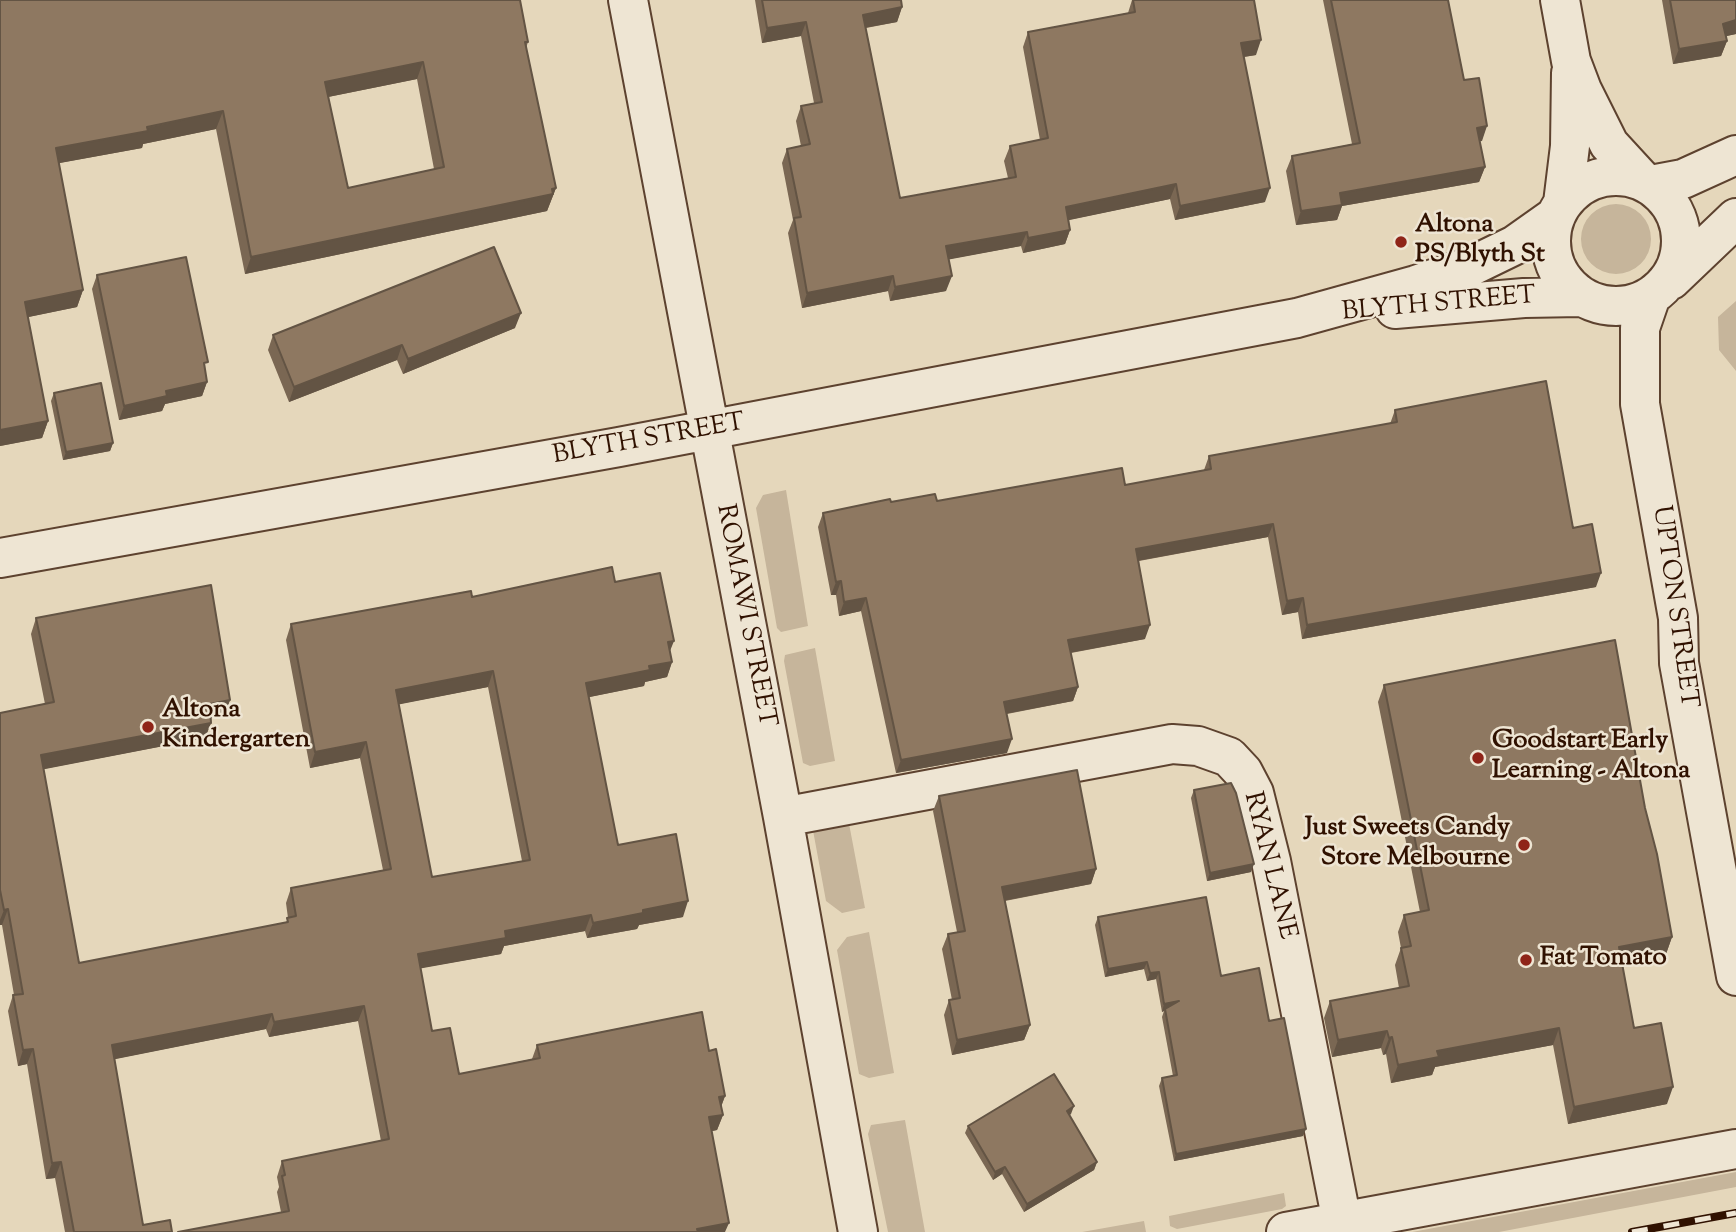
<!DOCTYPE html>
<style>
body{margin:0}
canvas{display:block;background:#e5d7bb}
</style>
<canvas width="1736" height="1232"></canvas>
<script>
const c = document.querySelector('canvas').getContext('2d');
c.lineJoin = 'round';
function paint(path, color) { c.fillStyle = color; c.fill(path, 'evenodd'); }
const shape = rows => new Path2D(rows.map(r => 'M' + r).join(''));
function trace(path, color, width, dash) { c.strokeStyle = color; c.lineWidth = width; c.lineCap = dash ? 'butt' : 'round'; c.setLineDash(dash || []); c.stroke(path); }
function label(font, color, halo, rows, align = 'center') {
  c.font = font + ' "Sorts Mill Goudy",serif'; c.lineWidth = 5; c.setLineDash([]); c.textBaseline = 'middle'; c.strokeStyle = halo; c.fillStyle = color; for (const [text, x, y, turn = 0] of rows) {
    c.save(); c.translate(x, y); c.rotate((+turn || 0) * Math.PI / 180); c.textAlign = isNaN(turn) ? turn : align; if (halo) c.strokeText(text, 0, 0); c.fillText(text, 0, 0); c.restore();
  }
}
paint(shape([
 '1581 239a35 35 0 1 1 70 0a35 35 0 1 1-70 0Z',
 [1736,301,1736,371,1719,350,1718,317],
 [786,490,808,626,781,632,777,628,756,508,763,495],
 [815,648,835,761,810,766,803,763,784,661,785,655],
 [847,813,865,908,842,913,826,901,812,825],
 [869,932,894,1073,869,1078,859,1074,837,950,847,937],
 [905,1120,925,1232,888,1232,868,1134,871,1125],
 [1736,1172,1736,1187,1499,1232,1412,1232],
 [1284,1193,1286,1206,1282,1209,1177,1229,1170,1226,1169,1216],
 [1144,1221,1146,1232,1082,1232]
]), '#c6b59b');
const minor = shape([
 [628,0,783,817,858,1232],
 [1560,0,1571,61,1582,90,1609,144,1643,181],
 '1551 241a65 65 0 1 1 130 0a65 65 0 1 1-130 0Z',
 [1651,185,1683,179,1736,155],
 [1563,203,1570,146,1571,73],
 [1671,280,1736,218],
 [1651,296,1640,328,1640,404,1678,618,1679,663,1736,976],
 [1395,309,1524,298,1581,297],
 [0,558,619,447,1297,318,1416,285,1476,264,1515,245,1556,216],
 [783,817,1172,744,1198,746,1229,757,1243,772,1254,793,1271,861,1342,1222],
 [1286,1232,1736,1149]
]);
trace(minor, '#5d422f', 42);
trace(minor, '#eee5d3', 38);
const rail = shape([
 [1632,1232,1736,1213]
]);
trace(rail, '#301100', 8);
trace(rail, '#eee5d3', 5, [16]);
paint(shape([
 [0,0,528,42,526,48,556,188,547,211,245,274,216,129,143,144,142,148,59,163,83,290,77,307,28,317,48,421,42,438,0,446],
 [417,79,434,169,348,188,328,97],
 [755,0,901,0,902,7,897,22,866,28,900,198,1008,178,1004,161,1010,146,1040,140,1023,47,1028,32,1128,13,1132,0,1256,55,1244,57,1265,202,1175,220,1170,199,1068,220,1070,230,1065,244,1023,253,1021,246,949,259,946,291,890,301,888,291,802,308,788,233,793,220,782,163,787,149,801,146,796,121,801,106,814,103,801,36,762,43],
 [1323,0,1448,0,1464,80,1482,141,1480,141,1485,167,1479,182,1342,206,1337,220,1296,225,1286,171,1292,156,1352,144],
 [1662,0,1736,0,1736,34,1726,36,1727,41,1721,56,1673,64],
 [97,275,205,371,207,382,202,396,165,404,162,411,119,420,92,289],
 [515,328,403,374,397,360,289,402,268,350,273,335],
 [54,393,113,443,110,451,63,460,51,401],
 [1395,410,1573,528,1596,587,1302,639,1298,612,1282,615,1268,537,1139,561,1145,639,1071,653,1078,687,1073,701,1007,714,1007,753,896,773,861,611,839,616,836,595,831,595,818,527,823,513,891,502,937,501,1125,485,1204,470,1209,456,1390,424],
 [615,582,670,651,672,662,667,677,645,682,644,686,589,697,618,845,683,917,639,925,637,929,587,938,585,931,504,946,501,954,420,968,432,1031,459,1074,532,1059,537,1045,709,1051,725,1096,721,1107,723,1115,717,1130,281,1212,277,1192,279,1187,277,1177,282,1161,381,1141,358,1021,269,1037,266,1029,114,1059,143,1225,172,1232,65,1232,55,1178,46,1179,27,1064,18,1066,8,1011,13,995,14,995,2,925,0,925,0,713,45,704,31,634,36,618,230,700,224,716,211,718,211,723,205,738,43,769,79,963,286,923,288,918,286,903,291,888,383,870,360,758,310,768,286,640,291,624,472,597],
 [488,687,522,861,432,877,399,704],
 [1384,685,1645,808,1672,937,1666,954,1622,962,1634,1028,1667,1104,1568,1124,1553,1045,1435,1067,1432,1075,1391,1083,1386,1054,1383,1055,1381,1048,1332,1057,1324,1018,1330,1001,1399,988,1395,965,1401,948,1398,932,1404,915,1420,912,1378,702],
 [1194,790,1251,872,1207,881,1191,798],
 [939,796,1096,869,1091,884,1005,901,1030,1025,1024,1040,952,1055,944,1015,949,1000,952,1000,942,949,948,934,957,932,933,811],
 [1098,917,1221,976,1269,1021,1303,1136,1174,1161,1159,1086,1162,1078,1173,1076,1162,1017,1164,1011,1162,1012,1156,979,1147,981,1144,969,1105,977,1095,925],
 [1071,1114,1069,1115,1097,1162,1094,1170,1024,1212,1002,1174,993,1180,965,1133,968,1126]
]), '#7a6753');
paint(shape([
 [902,7,897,22,858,29,863,15],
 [1736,20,1736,34,1718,38,1723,24],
 [806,22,801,36,762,43,767,28],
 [1261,40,1256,55,1236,58,1241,43],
 [1727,41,1721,56,1673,64,1679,49],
 [423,62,417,79,318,99,325,82],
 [223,111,216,129,143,144,142,148,49,165,56,148],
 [1487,126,1482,141,1472,142,1477,128],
 [1485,167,1479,182,1342,206,1337,220,1296,225,1301,211,1340,193],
 [1176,184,1170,199,1060,222,1066,207],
 [556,188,547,211,245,274,251,257],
 [1270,188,1265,202,1175,220,1180,206],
 [1070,230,1065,244,1023,253,1028,238],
 [1027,232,1021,246,941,261,946,246],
 [893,276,888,291,802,308,807,293],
 [952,276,946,291,890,301,895,287],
 [83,290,77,307,19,319,25,302],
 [521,313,515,328,403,374,408,359],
 [402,345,397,360,289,402,294,387],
 [207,382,202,396,165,404,162,411,119,420,124,406,166,391],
 [48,421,42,438,0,446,0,430],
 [113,443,110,451,63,460,66,452],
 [1273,524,1268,537,1131,562,1136,549],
 [1601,573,1596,587,1302,639,1307,625],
 [841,581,836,595,831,595,836,582],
 [866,598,861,611,839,616,844,602],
 [1303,598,1298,612,1282,615,1287,601],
 [1150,625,1145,639,1063,654,1068,640],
 [674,641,668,656,668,642],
 [672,662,667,677,645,682,644,686,580,699,586,683,649,666],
 [493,671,488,687,391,706,396,690],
 [1078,687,1073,701,999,715,1004,702],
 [230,700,224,716,205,719,210,704],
 [211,723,205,738,35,771,41,755],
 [1012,739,1007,753,896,773,901,760],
 [366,742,360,758,310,768,315,752],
 [1254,864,1251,872,1207,881,1210,873],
 [1096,869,1091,884,997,902,1002,887],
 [688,901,683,917,639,925,637,929,587,938,593,923,643,910],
 [8,909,2,925,0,925,0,920,4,910],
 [591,915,585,931,504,946,501,954,412,970,418,954,505,931],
 [1672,937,1666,954,1612,964,1619,947],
 [1147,962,1144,969,1105,977,1108,969],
 [1159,972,1156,979,1147,981,1150,973],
 [1179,1001,1165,1009,1164,1011,1162,1012,1164,1004],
 [364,1006,358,1021,269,1037,274,1022],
 [272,1014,266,1029,106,1061,112,1045],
 [1030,1025,1024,1040,952,1055,957,1040],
 [1559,1028,1553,1045,1435,1067,1432,1075,1391,1083,1398,1065,1437,1051],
 [1387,1031,1381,1048,1332,1057,1338,1040],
 [1392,1037,1386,1054,1383,1055,1389,1038],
 [33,1049,27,1064,18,1066,23,1050],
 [1673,1087,1667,1104,1568,1124,1574,1107],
 [725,1096,719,1112,719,1097],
 [1074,1106,1071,1114,1064,1119,1067,1111],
 [723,1115,717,1130,703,1133,709,1117],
 [1306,1129,1303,1136,1174,1161,1176,1154],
 [61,1162,55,1178,46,1179,52,1163],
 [1097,1162,1094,1170,1024,1212,1027,1204],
 [1005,1167,1002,1174,993,1180,995,1172],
 [729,1223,725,1232,696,1232,697,1229]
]), '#635444');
const building = shape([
 [0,0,520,0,528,42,525,42,556,188,552,189,553,194,251,257,223,111,147,127,148,131,56,148,83,290,25,302,48,421,0,430,0,0],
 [423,62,444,167,348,188,325,82,423,62],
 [762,0,901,0,902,7,863,15,900,198,1016,177,1010,146,1048,138,1028,32,1135,12,1133,0,1254,0,1261,40,1241,43,1270,188,1180,206,1176,184,1066,207,1070,230,1028,238,1027,232,946,246,952,276,895,287,893,276,807,293,794,218,801,217,787,149,810,144,801,106,822,102,806,22,767,28,762,0],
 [1331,0,1448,0,1464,80,1479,78,1487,126,1477,128,1485,167,1340,193,1342,205,1301,211,1292,156,1360,143,1331,0],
 [1670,0,1736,0,1736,20,1723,24,1727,41,1679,49,1670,0],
 [494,247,521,313,408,359,402,345,294,387,273,335,494,247],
 [186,257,208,362,204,363,207,382,166,391,167,396,124,406,97,275,186,257],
 [1546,381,1573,528,1592,524,1601,573,1307,625,1303,598,1287,601,1273,524,1136,549,1150,625,1068,640,1078,687,1004,702,1012,739,901,760,866,598,844,602,841,581,836,582,823,513,890,499,891,502,935,494,937,501,1122,468,1125,485,1211,469,1209,456,1397,422,1395,410,1546,381],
 [101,383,113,443,66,452,54,393,101,383],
 [612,567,615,582,660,573,674,641,668,642,672,662,649,666,650,670,586,683,618,845,676,834,688,901,643,910,643,913,593,923,591,915,505,931,506,938,418,954,432,1031,450,1028,459,1074,540,1058,537,1045,702,1012,709,1051,716,1049,725,1096,719,1097,723,1115,709,1117,729,1223,697,1229,698,1232,178,1232,289,1211,282,1176,285,1175,282,1161,389,1139,364,1006,274,1022,272,1014,112,1045,143,1225,170,1220,172,1232,74,1232,61,1162,52,1163,33,1049,23,1050,13,995,23,994,8,909,4,910,0,890,0,713,54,702,36,618,211,585,230,700,210,704,211,723,41,755,79,963,288,922,287,918,296,916,291,888,391,869,366,742,315,752,291,624,471,591,472,597,612,567],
 [493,671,530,860,432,877,396,690,493,671],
 [1615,640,1645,808,1657,854,1672,937,1619,947,1634,1028,1661,1023,1673,1087,1574,1107,1559,1028,1437,1051,1439,1057,1398,1065,1392,1037,1389,1038,1387,1031,1338,1040,1330,1001,1409,986,1401,948,1411,946,1404,915,1429,910,1384,685,1615,640],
 [1077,770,1096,869,1002,887,1030,1025,957,1040,949,1000,960,998,948,934,965,931,939,796,1077,770],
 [1231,783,1236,793,1254,864,1210,873,1194,790,1231,783],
 [1206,897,1221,976,1259,968,1269,1021,1284,1018,1306,1129,1176,1154,1162,1078,1177,1075,1165,1009,1179,1001,1164,1004,1159,972,1150,973,1147,962,1108,969,1098,917,1206,897],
 [1054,1074,1074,1106,1067,1111,1097,1162,1027,1204,1005,1167,995,1172,968,1126,1054,1074]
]);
paint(building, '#8e7861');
trace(building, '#635444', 2);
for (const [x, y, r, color] of [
 [1401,242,7,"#8f2418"],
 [148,727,7,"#8f2418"],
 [1478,758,7,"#8f2418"],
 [1524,845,7,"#8f2418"],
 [1526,960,7,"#8f2418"]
]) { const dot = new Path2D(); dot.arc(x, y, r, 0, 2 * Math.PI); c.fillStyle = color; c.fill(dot); trace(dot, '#eee5d3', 2.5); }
label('bold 26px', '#301100', '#eee5d3', [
 ["Altona",1415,227],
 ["PS/Blyth St",1415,257],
 ["Altona",162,712],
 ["Kindergarten",162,742],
 ["Goodstart Early",1492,743],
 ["Learning - Altona",1492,773],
 ["Just Sweets Candy",1510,830,"right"],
 ["Store Melbourne",1510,860,"right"],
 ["Fat Tomato",1540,960]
], 'left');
label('26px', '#301100', '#eee5d3', [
 ["BLYTH STREET",1439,306,-5],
 ["BLYTH STREET",649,441,-10],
 ["UPTON STREET",1673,607,82],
 ["ROMAWI STREET",744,616,79],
 ["RYAN LANE",1268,866,76]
]);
</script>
